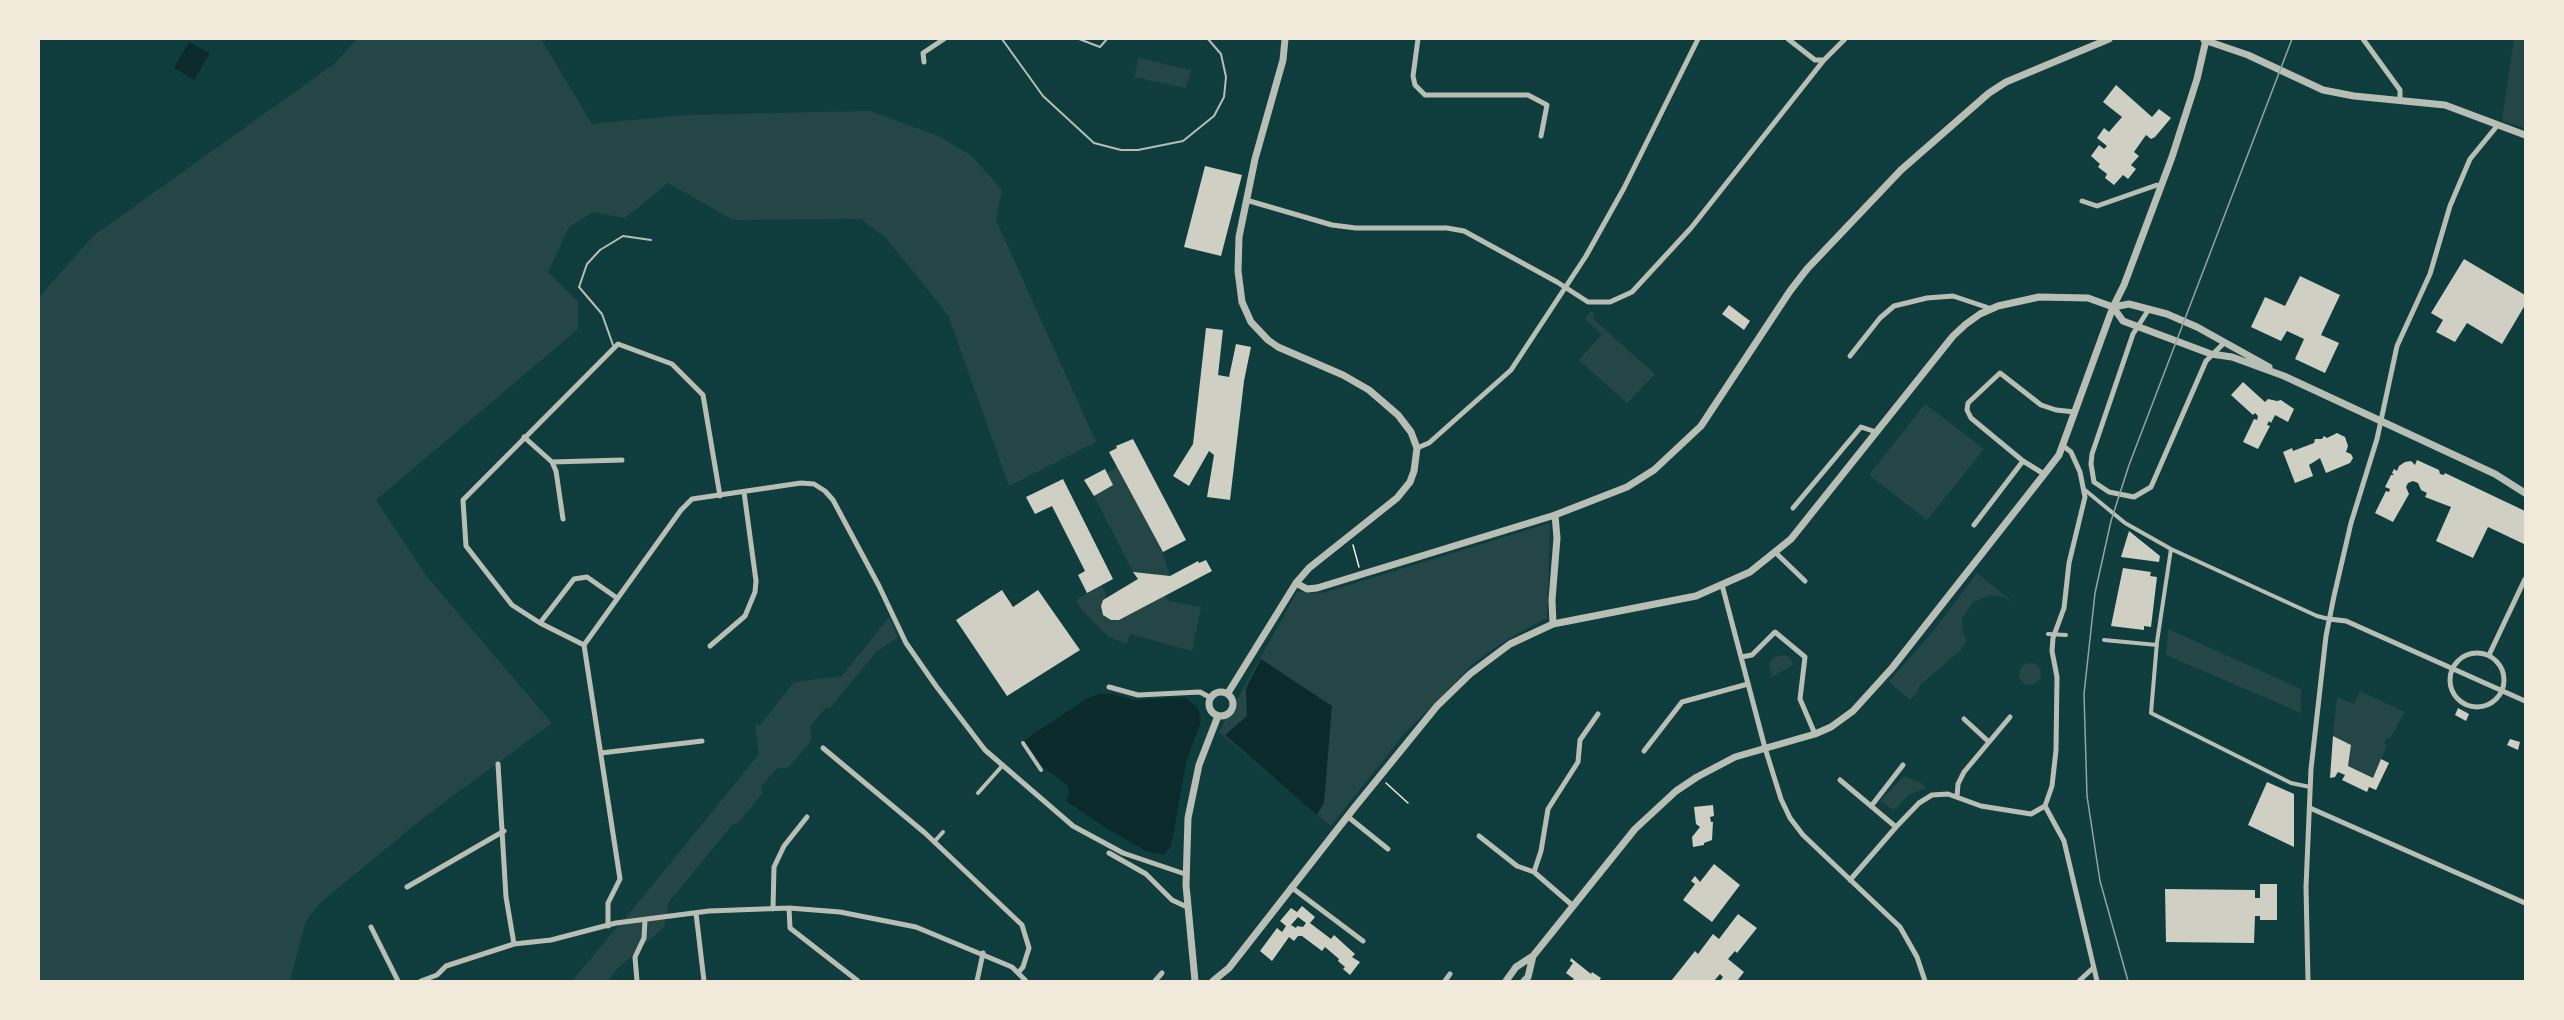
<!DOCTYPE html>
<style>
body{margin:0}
#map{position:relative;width:2564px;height:1020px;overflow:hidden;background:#0f3d3e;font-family:Literata,serif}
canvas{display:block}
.frame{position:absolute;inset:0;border:40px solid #f1e9da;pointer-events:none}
</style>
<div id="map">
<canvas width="2564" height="1020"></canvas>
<div class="frame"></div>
</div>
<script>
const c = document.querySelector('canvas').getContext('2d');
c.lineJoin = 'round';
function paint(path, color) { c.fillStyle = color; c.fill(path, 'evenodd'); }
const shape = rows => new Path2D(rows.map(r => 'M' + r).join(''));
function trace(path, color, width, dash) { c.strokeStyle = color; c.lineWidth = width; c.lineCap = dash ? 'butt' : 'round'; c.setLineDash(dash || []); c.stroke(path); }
paint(shape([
 [357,39,541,39,592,124,683,115,870,111,941,137,973,157,1002,190,996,220,1096,442,1009,486,948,315,886,238,861,219,733,220,668,183,625,218,593,212,569,227,548,272,578,302,578,329,376,500,428,578,552,723,427,815,320,903,306,921,290,981,39,981,39,297,93,236,334,64],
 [2514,39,2525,39,2525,128,2502,121],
 [1139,58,1191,70,1186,88,1134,77],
 [1591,311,1595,314,1592,318,1655,374,1627,403,1579,360,1602,334,1585,319],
 [1925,404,1984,449,1927,520,1869,475],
 [1117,467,1162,550,1170,576,1133,572,1094,496,1113,485,1107,473],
 [1550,523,1547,618,1506,640,1476,661,1403,735,1331,826,1219,732,1297,592,1323,593],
 [1977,573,2014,603,2003,597,1991,595,1973,602,1962,619,1963,632,1967,641,1961,650,1920,685,1917,693,1910,700,1889,682,1934,630],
 [1101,585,1107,595,1101,603,1102,612,1108,619,1113,621,1122,618,1165,596,1169,601,1201,607,1192,651,1130,634,1127,644,1109,637,1081,609,1076,600],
 [889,617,898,637,876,652,831,707,826,708,811,725,811,741,789,767,776,769,761,787,762,794,738,823,732,825,669,902,664,927,617,969,608,981,572,981,656,881,759,754,755,725,761,724,794,682,842,676],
 [2168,629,2301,689,2301,713,2166,655],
 [1781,655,1789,657,1794,664,1772,677,1769,665,1773,658],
 '2019 674a11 11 0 1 1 22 0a11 11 0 1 1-22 0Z',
 [2360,691,2405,712,2390,738,2387,737,2384,743,2387,745,2373,778,2348,766,2351,745,2333,736,2337,697,2354,704],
 [1904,776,1922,783,1926,788,1910,794,1894,810,1880,801]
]), '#244646');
paint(shape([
 [189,42,210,53,194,80,174,68],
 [1261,659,1332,706,1324,803,1317,815,1225,735,1247,716,1246,688],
 [1099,694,1113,694,1135,700,1185,697,1198,708,1201,721,1186,763,1171,846,1164,855,1146,851,1109,830,1066,801,1069,792,1067,785,1044,768,1025,742,1026,739,1088,698]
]), '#0a2a2b');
paint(shape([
 [2116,85,2152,117,2159,109,2171,118,2155,137,2151,139,2146,135,2134,152,2139,156,2131,165,2136,169,2128,179,2123,175,2114,185,2105,178,2107,174,2098,167,2100,164,2091,156,2099,145,2104,149,2107,146,2097,138,2104,128,2109,132,2122,117,2103,102],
 [1205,166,1242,175,1221,256,1184,247],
 [2464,259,2525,295,2525,305,2502,344,2467,323,2455,342,2436,332,2443,320,2431,313],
 [2300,276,2340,295,2321,335,2339,343,2325,373,2295,359,2304,339,2287,331,2281,341,2251,327,2265,297,2285,306],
 [1729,305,1750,321,1744,330,1722,314],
 [1206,328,1223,330,1218,375,1229,377,1236,344,1251,347,1244,381,1230,500,1207,497,1214,455,1209,451,1189,486,1173,476,1193,444],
 [2243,382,2265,402,2268,399,2277,401,2281,400,2294,409,2288,422,2275,415,2271,423,2269,421,2267,425,2270,426,2258,449,2243,442,2254,419,2257,420,2258,416,2255,413,2253,415,2231,395],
 [2337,433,2345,437,2348,446,2346,452,2351,454,2353,458,2350,463,2326,473,2320,458,2309,465,2313,476,2295,483,2283,452,2292,448,2293,451,2314,443,2315,439,2322,439,2324,436,2327,438],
 [1133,439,1186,540,1163,552,1109,452,1117,448,1116,446],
 [2417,460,2439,470,2440,474,2444,475,2445,473,2525,511,2524,544,2488,527,2473,558,2436,541,2451,507,2425,497,2427,493,2421,490,2418,483,2413,481,2408,483,2406,487,2409,494,2393,522,2375,513,2386,491,2389,492,2390,489,2385,487,2391,475,2394,475,2392,473,2394,469,2397,471,2399,466,2405,462,2411,461,2415,465],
 [1105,469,1113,485,1094,496,1084,480],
 [1063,479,1113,579,1087,593,1078,575,1085,571,1052,506,1035,514,1026,497],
 [2129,531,2160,556,2159,562,2121,557],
 [1206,560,1212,571,1119,620,1111,620,1103,615,1101,606,1103,600,1138,579,1133,572,1170,576,1198,561,1199,563],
 [2123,568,2151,572,2150,576,2157,577,2151,627,2144,626,2144,630,2111,626],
 [1002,590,1013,607,1038,590,1080,650,1007,696,956,620],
 [2458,708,2469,714,2466,721,2455,715],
 [2333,736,2351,745,2348,766,2373,778,2381,759,2389,763,2376,790,2369,787,2367,792,2342,780,2345,775,2338,772,2335,777,2330,778],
 [2510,739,2520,742,2518,750,2507,745],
 [2267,782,2294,794,2294,847,2248,825],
 [1713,805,1714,816,1710,817,1711,822,1713,822,1712,840,1704,843,1704,845,1693,847,1692,837,1700,827,1696,824,1694,807],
 [1714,864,1740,885,1712,922,1683,900,1695,884,1691,881,1695,876,1700,882],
 [2260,884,2277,884,2277,920,2260,920,2260,916,2255,916,2254,943,2166,942,2165,889,2255,890,2255,898,2260,898],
 [1302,906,1315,917,1310,923,1331,939,1334,935,1355,954,1352,957,1360,962,1350,975,1343,969,1345,967,1338,961,1339,959,1325,947,1322,951,1302,936,1298,936,1294,941,1289,937,1272,961,1260,951,1277,928,1282,932,1286,926,1280,921,1291,908,1297,912],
 [1298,917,1306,923,1303,927,1297,926,1296,928,1291,925],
 [1738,914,1757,928,1737,953,1735,951,1728,959,1744,972,1737,981,1720,981,1723,977,1720,974,1714,981,1671,981,1695,951,1698,954,1713,934,1719,939],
 [1571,958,1591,974,1592,972,1601,978,1599,981,1572,981,1574,979,1566,973,1573,963,1570,961]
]), '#cfcfc3');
trace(shape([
 [1353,545,1359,567],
 [1386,783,1408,803]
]), '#f1e9da', 1.5);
trace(shape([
 [1002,39,1043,96,1094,143,1121,150,1138,150,1183,141,1214,116,1224,97,1226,77,1221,54,1208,39],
 [1079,39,1100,47,1107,39],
 [613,345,602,314,579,287,587,264,600,250,623,236,651,240]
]), '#b8beb3', 2);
trace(shape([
 [2085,490,2125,523,2171,549,2317,616,2329,619],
 [2171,549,2157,642,2151,713,2291,783,2310,787],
 [2048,634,2066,635],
 [2104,640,2157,645],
 [1023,743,1041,770],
 [978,793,1003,765],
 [934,842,943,832]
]), '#b8beb3', 4);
trace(shape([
 [1418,39,1413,76,1415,85,1425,95,1528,95,1547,105,1541,136],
 [1788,39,1815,60,1824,60,1845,39],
 [2363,39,2400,90,2400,100],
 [924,62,923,53,944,39],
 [1246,200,1332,225,1356,228,1447,228,1464,231,1557,282,1588,302,1610,302,1632,292,1691,228,1824,60],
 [2082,201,2097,206,2157,185,2160,187],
 [2149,309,2133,334,2092,454,2091,464,2094,482,2109,492,2134,497,2151,487,2206,361,2224,343],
 [1850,356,1880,318,1894,306,1927,298,1953,296,1992,309],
 [524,437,552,462,556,471,563,519],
 [1417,448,1429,443,1511,370,1586,256,1624,188,1698,39],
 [552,462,622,460],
 [2044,474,2023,461,1971,418,1967,410,1968,403,2000,373,2041,405,2056,410,2075,412],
 [1793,508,1861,427,1876,432],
 [1974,525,2023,461],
 [1776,553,1805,581],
 [1722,585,1765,748,1781,799,1790,818,1803,835,1900,927,1917,957,1925,981],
 [2329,619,2346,621,2525,701],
 [540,623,574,579,587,577,617,598],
 [584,645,540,623,512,605,466,546,463,500,618,344,672,364,703,395,720,496],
 [710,646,745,616,755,592,756,581,744,492],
 '2450 680a27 27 0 1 1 54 0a27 27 0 1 1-54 0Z',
 [2489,655,2525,579],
 [1741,657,1752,655,1775,632,1805,657,1800,699,1815,734],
 [1109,687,1138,695,1200,692,1211,698],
 [1964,719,1989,742],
 [823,748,925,833,1022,925,1029,948,1023,967,1018,973],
 [1644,751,1682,702,1748,684],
 [601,753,702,741],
 [498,764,506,897,514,944],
 [1840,780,1896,827],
 [1957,797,1958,784,1964,772,2010,717],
 [1872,805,1903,765],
 [2045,806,2052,786,2056,750,2057,677,2052,651,2053,638,2064,608,2069,563,2085,497,2080,472,2071,452,2062,445],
 [2045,806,2064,841,2097,981],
 [2310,808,2525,903],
 [1347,816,1388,849],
 [1479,836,1517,866,1534,872,1572,905],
 [1109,853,1146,874,1172,900,1187,907],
 [1534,872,1541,851,1548,809,1578,762,1580,740,1598,714],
 [1850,880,1896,827,1919,803,1932,795,1948,794,1981,806,2031,814,2045,806],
 [407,887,504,831],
 [1291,887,1363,941],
 [789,908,790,928,858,981],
 [773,909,774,867,784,846,807,817],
 [696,913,704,981],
 [608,926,608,903,620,879,584,645,681,510,692,499,801,483,814,484,825,491,833,500,879,586,906,643,936,686,985,750,1073,826,1123,853,1185,874],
 [371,927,398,981],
 [421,981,437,975,446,966,514,944,551,940,616,923,709,911,789,908,840,912,916,927,1012,967,1026,981],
 [637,981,635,957,644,938,645,920],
 [977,981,983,953],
 [1155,981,1162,973],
 [1445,981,1450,974],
 [2079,981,2093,968],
 [2308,981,2306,887,2311,769,2326,636,2334,596,2351,523,2377,439,2397,346,2430,274,2450,206,2470,159,2497,126]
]), '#b8beb3', 5);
trace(shape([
 [2204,40,2248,55,2323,90,2354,96,2445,105,2525,135],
 [2113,307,2123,321,2211,354,2232,357,2284,376,2495,474,2525,493],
 [2113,307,2129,304,2167,314,2197,327,2269,367],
 [1296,583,1307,589,1317,588,1555,515,1627,487,1654,470,1701,426,1790,291,1807,269,1901,170,1989,93,2006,82,2109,39],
 [1553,624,1552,600,1557,538,1555,515],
 '1209 704a12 12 0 1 1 24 0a12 12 0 1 1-24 0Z',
 [1228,693,1296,583,1309,568,1397,498,1410,482,1414,471,1417,448,1411,432,1398,415,1369,390,1343,375,1278,347,1268,340,1251,322,1242,302,1238,271,1239,237,1255,159,1283,60,1285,39],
 [1195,981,1186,885,1188,818,1199,765,1218,716],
 [1213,981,1229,968,1354,808,1437,706,1470,674,1510,644,1553,624,1696,596,1750,572,1791,539,1953,336,1966,324,1980,314,1998,306,2039,297,2088,298,2113,307],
 [1506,981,1516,967,1533,956,1635,829,1676,791,1697,777,1735,757,1815,734,1831,727,1853,711,1892,668,2042,477,2059,455,2113,307,2124,285,2172,157,2197,79,2206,40],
 [1524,981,1528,977,1533,956]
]), '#b8beb3', 7);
trace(shape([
 [2128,981,2100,881,2087,796,2084,694,2095,593,2111,521,2129,465,2292,39]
]), '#97a49c', 1.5);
</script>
